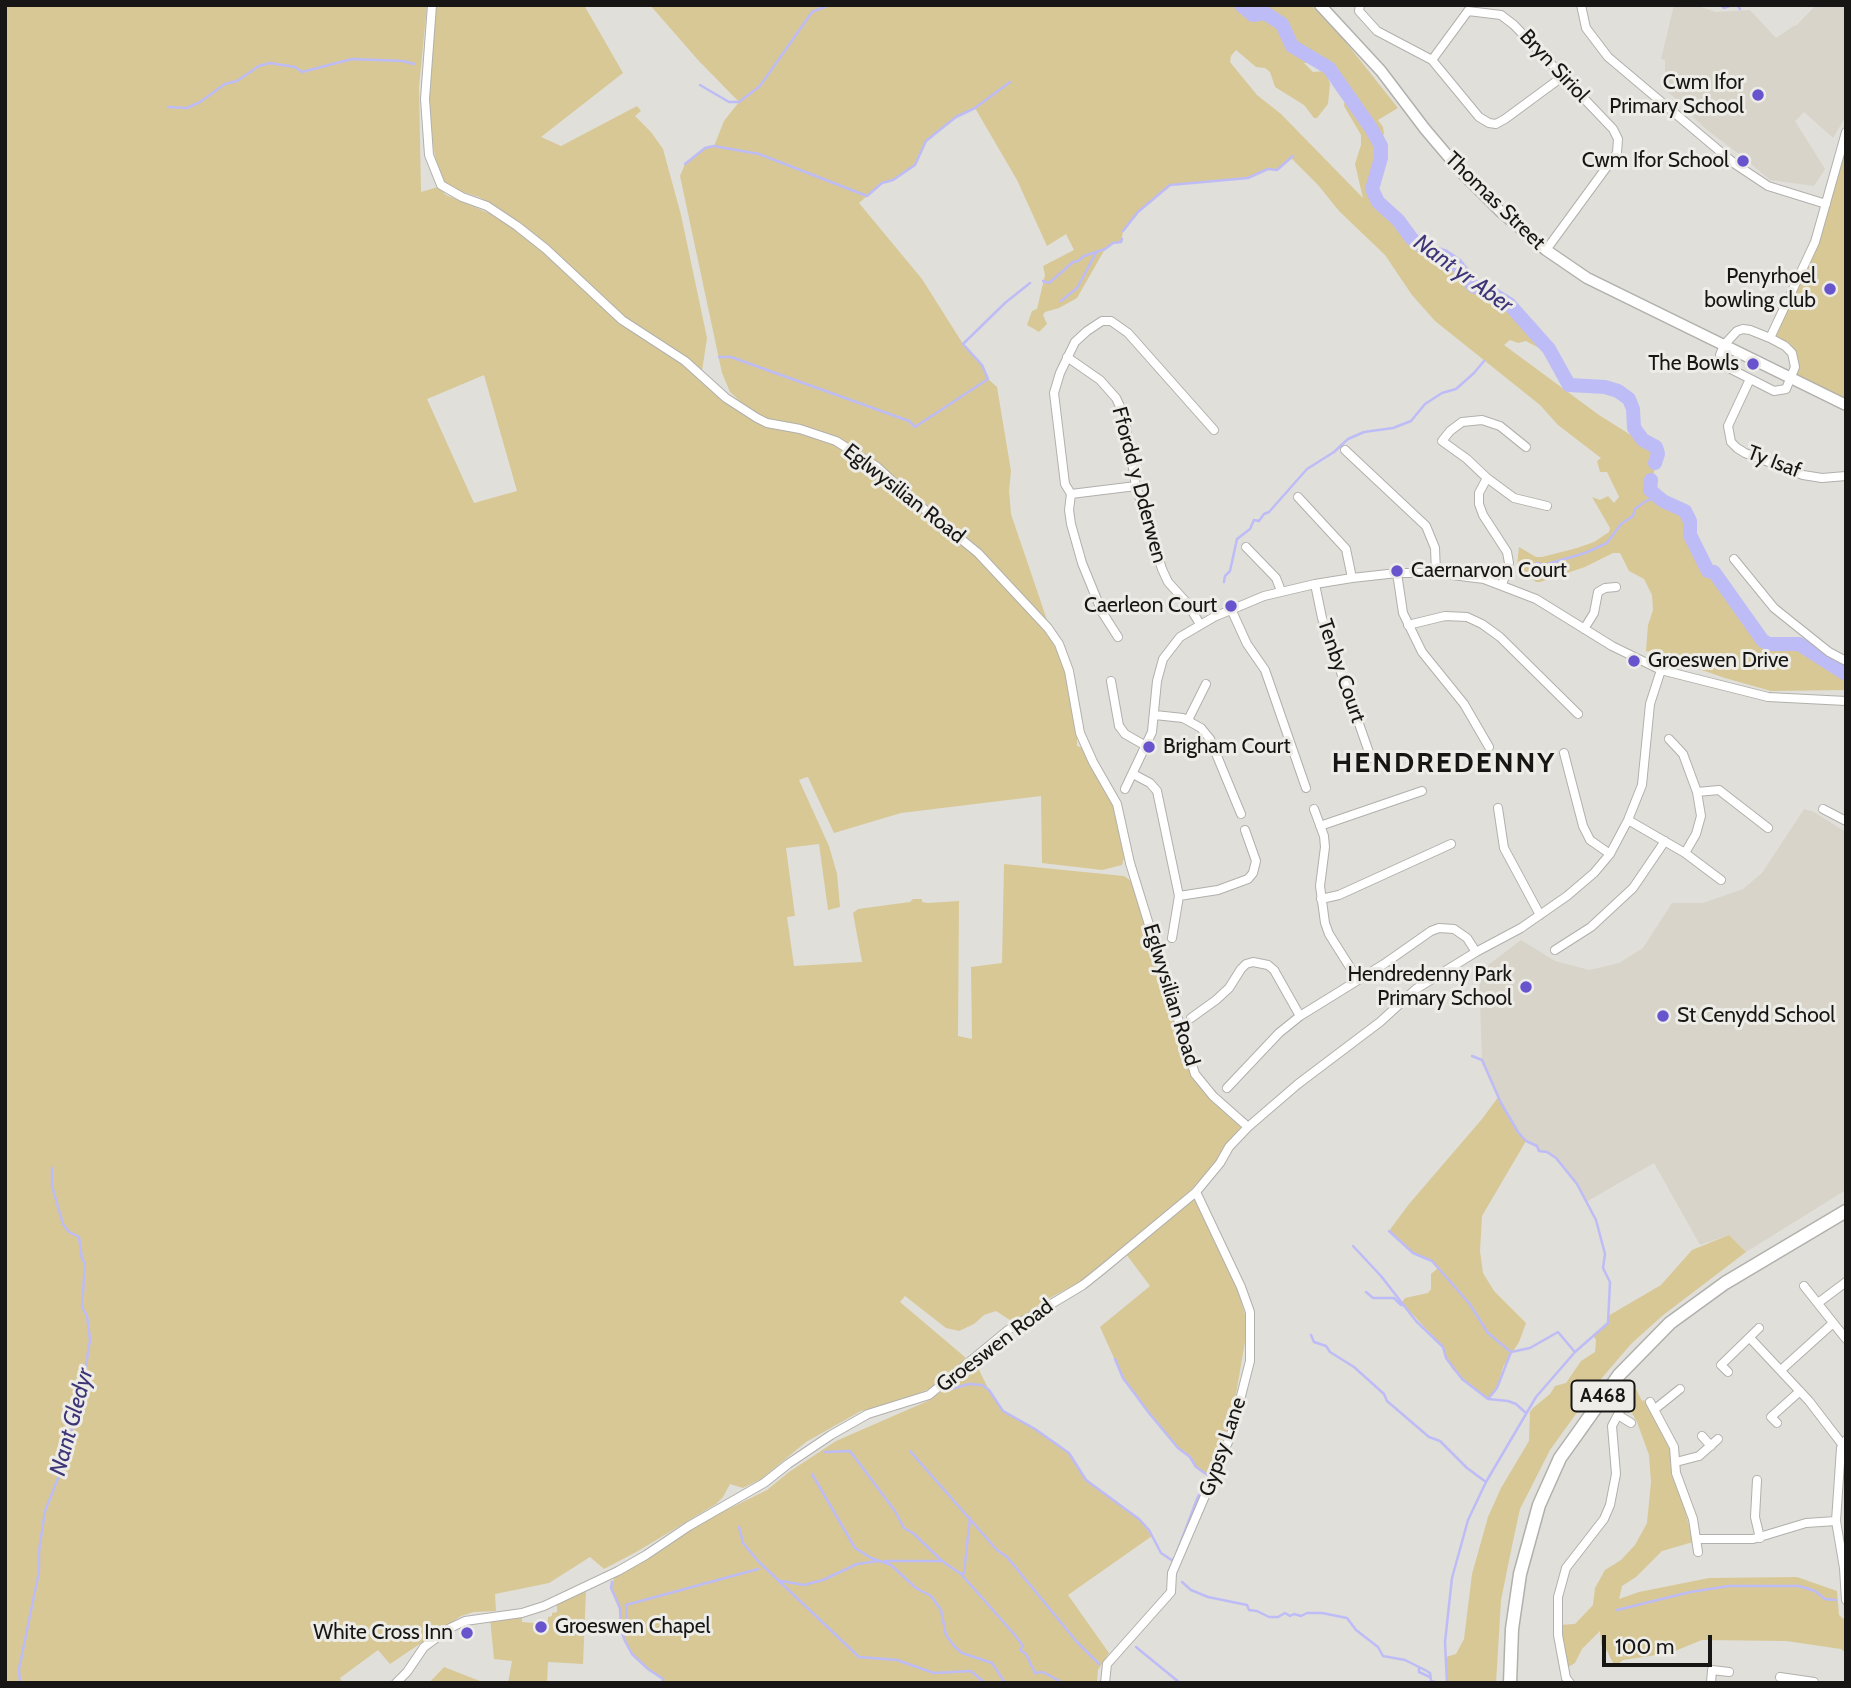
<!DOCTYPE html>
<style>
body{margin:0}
#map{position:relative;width:1851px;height:1688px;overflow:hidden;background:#e0dfda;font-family:Cabin,sans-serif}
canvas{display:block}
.frame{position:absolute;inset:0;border:7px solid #171615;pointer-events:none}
.scale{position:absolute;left:1602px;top:1635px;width:110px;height:32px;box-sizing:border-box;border:4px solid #171615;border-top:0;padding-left:9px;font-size:21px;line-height:24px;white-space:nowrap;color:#171615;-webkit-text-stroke:5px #edece7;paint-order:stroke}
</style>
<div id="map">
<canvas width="1851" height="1688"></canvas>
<div class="frame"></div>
<div class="scale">100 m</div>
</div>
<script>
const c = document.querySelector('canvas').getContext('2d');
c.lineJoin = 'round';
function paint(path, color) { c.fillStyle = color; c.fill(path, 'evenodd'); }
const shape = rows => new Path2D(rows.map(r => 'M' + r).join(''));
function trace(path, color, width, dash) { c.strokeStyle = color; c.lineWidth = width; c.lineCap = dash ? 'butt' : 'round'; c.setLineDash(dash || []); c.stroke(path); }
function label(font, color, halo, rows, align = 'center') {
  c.font = font + ' Cabin,sans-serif'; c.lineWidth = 6; c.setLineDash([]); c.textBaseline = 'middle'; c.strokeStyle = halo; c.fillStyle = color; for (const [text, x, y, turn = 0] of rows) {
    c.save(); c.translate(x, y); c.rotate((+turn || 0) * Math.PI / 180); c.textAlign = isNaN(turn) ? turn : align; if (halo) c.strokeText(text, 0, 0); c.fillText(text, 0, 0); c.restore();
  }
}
paint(shape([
 [1674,5,1695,5,1716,12,1750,10,1776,38,1795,25,1796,26,1816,5,1846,5,1846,116,1833,138,1804,112,1795,121,1825,169,1814,186,1770,180,1743,157,1707,130,1693,117,1689,109,1665,90,1665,60,1661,59],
 [1804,809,1814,812,1846,832,1846,1190,1746,1252,1729,1235,1700,1245,1654,1163,1586,1202,1568,1171,1552,1155,1539,1151,1537,1146,1526,1141,1518,1132,1501,1103,1482,1060,1479,972,1521,940,1555,961,1589,970,1619,963,1643,948,1672,903,1703,903,1743,889,1762,873]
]), '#d8d4c9');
paint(shape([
 [5,5,427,5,419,87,421,192,438,187,446,195,498,217,524,235,621,323,689,368,737,410,833,442,875,472,972,552,1049,634,1063,665,1070,684,1077,737,1077,746,1083,748,1113,803,1124,858,1122,865,1102,870,1042,863,1041,796,901,813,834,833,808,777,804,778,799,780,829,846,837,874,840,907,828,910,819,844,786,848,795,916,787,917,794,966,862,962,853,913,858,909,910,902,913,899,922,899,922,902,928,903,959,901,958,1036,972,1039,971,967,1002,963,1004,864,1124,876,1134,883,1158,973,1168,993,1184,1050,1197,1084,1214,1103,1234,1116,1241,1127,1221,1152,1218,1161,1189,1192,1087,1278,1046,1300,1013,1322,996,1311,984,1315,974,1324,959,1331,946,1328,905,1296,900,1302,966,1358,934,1387,893,1404,861,1411,806,1442,761,1479,743,1488,730,1484,723,1497,716,1504,638,1551,604,1569,590,1557,549,1583,495,1594,496,1611,474,1612,461,1616,390,1664,378,1650,340,1678,342,1683,5,1683],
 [484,375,517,491,474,503,427,399],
 [436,5,584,5,623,73,541,137,561,146,637,106,641,111,635,116,651,132,663,149,681,215,707,338,702,371,623,318,512,218,479,197,453,189,444,181,436,161,431,134,429,109],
 [650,5,1311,5,1344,40,1398,108,1378,120,1383,127,1384,134,1379,141,1381,146,1381,158,1372,189,1378,202,1398,220,1412,239,1428,251,1444,256,1456,264,1473,286,1488,291,1509,304,1552,355,1526,341,1518,343,1510,340,1504,345,1599,415,1634,437,1656,447,1658,454,1650,490,1663,501,1685,511,1690,521,1690,535,1708,571,1714,572,1763,641,1769,644,1799,644,1846,674,1846,690,1771,691,1725,678,1646,651,1648,625,1653,610,1652,595,1644,579,1629,571,1620,553,1613,553,1585,567,1540,582,1536,582,1517,567,1519,547,1536,557,1542,557,1577,548,1594,542,1609,532,1610,528,1592,497,1600,500,1608,496,1614,503,1619,497,1607,472,1600,472,1597,461,1601,458,1558,425,1540,405,1435,321,1412,295,1385,255,1339,211,1318,185,1291,158,1277,170,1268,169,1248,178,1170,185,1138,212,1123,231,1121,242,1113,243,1105,249,1077,298,1059,308,1045,312,1043,315,1047,324,1039,332,1027,325,1032,311,1037,309,1045,275,1043,266,1074,250,1066,234,1047,246,1017,180,975,108,956,117,926,141,915,165,893,180,882,183,859,203,922,279,963,344,982,365,988,379,997,387,1011,471,1009,491,1011,514,1048,623,976,545,859,449,836,437,766,419,746,407,730,392,722,373,680,176,685,164,705,148,714,146,724,121,739,102,698,60],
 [1236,50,1256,67,1265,68,1270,72,1275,87,1304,105,1314,118,1317,118,1328,104,1330,84,1325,71,1313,72,1304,63,1318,62,1329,68,1346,93,1344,106,1361,135,1361,145,1355,164,1363,198,1281,114,1257,95,1230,62,1231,56],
 [1846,132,1846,396,1839,402,1791,378,1795,359,1770,338,1815,242],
 [1499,1096,1510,1121,1526,1141,1482,1216,1480,1251,1483,1273,1494,1291,1526,1323,1519,1342,1503,1367,1497,1388,1488,1399,1453,1370,1446,1358,1443,1347,1404,1305,1402,1302,1405,1298,1428,1293,1431,1289,1431,1274,1438,1268,1432,1261,1413,1253,1389,1231,1409,1204,1482,1119],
 [1194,1199,1237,1287,1245,1315,1246,1336,1232,1417,1209,1476,1196,1467,1190,1457,1178,1448,1138,1399,1123,1378,1100,1327,1150,1286,1126,1254],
 [1729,1235,1746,1252,1662,1316,1631,1344,1601,1379,1550,1450,1520,1509,1513,1541,1501,1600,1496,1683,1447,1683,1446,1657,1456,1654,1464,1639,1472,1574,1488,1517,1501,1488,1529,1441,1530,1412,1533,1408,1550,1394,1555,1386,1566,1383,1581,1361,1595,1352,1596,1340,1593,1335,1608,1323,1608,1316,1661,1285,1692,1250],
 [976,1364,989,1390,1003,1411,1035,1429,1069,1453,1086,1480,1139,1519,1152,1536,1068,1595,1109,1653,1098,1670,1097,1683,662,1683,663,1679,648,1669,632,1654,621,1630,621,1615,611,1588,615,1575,698,1524,767,1490,789,1472,836,1441,930,1400],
 [1632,1381,1642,1401,1644,1400,1660,1427,1671,1453,1671,1474,1683,1502,1693,1542,1662,1551,1636,1577,1622,1586,1619,1599,1639,1592,1709,1578,1797,1577,1837,1591,1839,1615,1846,1621,1846,1653,1841,1649,1786,1641,1702,1640,1670,1653,1623,1660,1615,1667,1607,1651,1601,1645,1600,1631,1582,1649,1575,1663,1568,1667,1559,1625,1575,1624,1593,1605,1595,1588,1605,1570,1621,1560,1635,1545,1647,1523,1651,1482,1649,1455,1637,1422,1622,1396],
 [586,1590,583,1664,548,1662,547,1683,508,1683,512,1661,494,1659,490,1618,522,1616,522,1622,534,1623,534,1632,547,1632,548,1617,552,1616,552,1613,557,1612,557,1604],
 [444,1667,485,1683,429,1683]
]), '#d8c896');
trace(shape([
 [1721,5,1724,8,1732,5],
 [1733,5,1738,6,1740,9],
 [700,85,729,102,739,102,760,86,812,12,829,5],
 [168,107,187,108,200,102,225,84,237,81,259,66,270,63,295,67,302,72,352,59,403,61,414,64],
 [685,164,705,148,714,146,759,154,867,196,882,183,893,180,915,165,926,141,956,117,975,108,1010,82],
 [1123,231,1138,212,1170,185,1248,178,1268,169,1277,170,1293,156],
 [1043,281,1049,283,1073,262,1078,261,1084,256,1105,249,1113,243,1121,242,1122,239],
 [1061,301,1077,288,1096,253],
 [719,357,731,357,909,421,915,427,988,379,982,365,963,344,1005,303,1030,283],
 [1530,578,1536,572,1537,563,1544,565,1585,553,1607,543,1621,524,1633,516,1635,509,1646,501,1658,497],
 [1224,582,1225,576,1230,571,1237,539,1250,529,1254,520,1259,521,1264,514,1269,512,1307,469,1334,452,1348,439,1364,432,1393,428,1411,421,1425,404,1442,393,1456,389,1474,373,1484,361],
 [1389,1231,1413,1253,1432,1261,1469,1303,1488,1333,1511,1352],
 [1353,1246,1381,1276,1416,1321,1443,1347,1446,1358,1462,1379,1488,1399,1508,1401,1516,1404,1526,1413],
 [1366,1292,1373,1298,1394,1298,1401,1305,1404,1305],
 [1311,1335,1314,1342,1326,1346,1330,1352,1354,1367,1384,1394,1387,1401,1429,1437,1440,1441,1467,1468,1486,1482],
 [1115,1359,1123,1378,1149,1413,1178,1448,1190,1457,1196,1467,1209,1476,1197,1499,1177,1552],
 [944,1391,969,1384,982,1385,989,1390,1003,1411,1035,1429,1069,1453,1086,1480,1139,1519,1149,1530,1161,1553,1173,1561,1174,1558],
 [1488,1399,1497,1388,1511,1352,1530,1348,1558,1332,1574,1351],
 [910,1451,997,1550,1007,1557,1077,1642,1099,1664],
 [825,1452,850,1451,895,1511,904,1528,913,1533,942,1561,961,1574,1014,1634,1023,1646,1020,1650,1026,1654,1035,1673,1043,1672,1063,1683],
 [812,1474,855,1548,871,1558,891,1565,916,1588,931,1596,941,1610,946,1635,954,1646,962,1653,992,1663,1005,1683],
 [739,1527,743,1543,759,1562,859,1657,897,1660,934,1673,971,1671,985,1683],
 [885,1561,941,1561],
 [961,1574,964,1573,970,1518],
 [781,1581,804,1585,823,1580,857,1564,878,1561],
 [612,1582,611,1588,620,1608,621,1630,625,1641,632,1654,648,1669,663,1679,662,1683],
 [1182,1582,1191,1590,1208,1597,1247,1605,1249,1610,1257,1611,1269,1617,1278,1617,1285,1613,1290,1616,1294,1614,1301,1616,1307,1613,1322,1613,1347,1618,1356,1630,1378,1647,1383,1656,1405,1660,1425,1670,1430,1673,1431,1681],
 [1617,1610,1690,1592,1729,1586,1799,1586,1815,1591,1825,1599,1836,1600],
 [627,1619,626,1605,758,1569],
 [1136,1647,1180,1683],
 [1419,1668,1419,1672,1430,1677],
 [20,1683,19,1669,39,1572,39,1551,45,1511,71,1446,72,1422,87,1378,85,1371,90,1340,87,1316,82,1307,85,1263,82,1259,79,1237,69,1232,63,1224,52,1186,52,1168],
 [1430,1683,1431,1681,1439,1683],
 [1447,1683,1445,1642,1450,1596,1452,1578,1468,1520,1486,1482,1536,1397,1575,1352,1608,1323,1610,1282,1603,1268,1605,1254,1596,1220,1577,1184,1556,1158,1547,1152,1539,1151,1537,1146,1526,1141,1518,1132,1501,1103,1482,1060,1472,1056]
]), '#bebcf6', 2.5);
trace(shape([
 [1241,5,1253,15,1265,13,1282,24,1292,46,1329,68,1371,128,1381,146,1381,158,1372,189,1378,202,1398,220,1412,239,1428,251,1444,256,1456,264,1473,286,1488,291,1509,304,1549,349,1569,385,1605,387,1618,391,1629,399,1633,409,1634,428,1643,440,1656,447,1658,454,1655,463],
 [1651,480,1650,490,1663,501,1685,511,1690,521,1690,535,1708,571,1714,572,1763,641,1769,644,1799,644,1846,674]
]), '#bebcf6', 14);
const minor = shape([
 [432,5,425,99,429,155,441,185,462,197,487,206,517,226,546,249,622,320,685,361,726,398,757,418,767,423,800,429,836,441,877,467,913,500,978,553,1048,628,1059,644,1069,671,1080,733,1093,762,1117,804,1130,863,1195,1074,1213,1096,1248,1127],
 [1360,5,1359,11,1377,31,1432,60,1479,117,1489,123,1496,124,1505,119,1562,77],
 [1581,5,1586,28,1608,57,1735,164,1768,186,1826,204],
 [1468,11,1501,15,1514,25,1613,129,1618,139,1617,153,1546,250],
 [1432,60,1468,11],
 [1743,329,1750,330,1770,338,1785,346,1792,353,1795,367,1786,389,1774,391,1723,365,1720,355,1724,345,1737,331,1743,329],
 [1770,338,1815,242,1846,132],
 [1067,357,1100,380,1116,398,1124,415,1136,486,1162,569,1168,582,1187,603,1200,624],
 [1750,379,1728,426,1731,442,1737,448,1745,453,1803,475,1822,478,1846,476],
 [1345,450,1426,526,1435,548,1436,573],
 [1487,478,1514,498,1547,506],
 [1136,486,1071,494,1065,484,1054,393,1060,373,1075,342,1087,331,1102,321,1111,321,1128,333,1214,430],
 [1071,494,1069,510,1071,524,1082,563,1102,612,1118,637],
 [1298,497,1346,549,1352,578],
 [1246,547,1276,578,1281,591],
 [1734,559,1774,608,1829,652,1846,661],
 [1397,573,1403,613,1422,652,1464,704,1489,747],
 [1315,584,1322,618,1371,758],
 [1502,585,1509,563,1507,552,1483,515,1479,504,1479,493,1487,478,1467,459,1442,441,1450,431,1462,422,1482,420,1500,426,1526,447],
 [1231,609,1247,644,1265,670,1306,788],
 [1408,625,1445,616,1467,617,1482,624,1500,637,1578,714],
 [1584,629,1594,613,1598,592,1605,588,1616,587],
 [1111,681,1119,726,1125,734,1146,746],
 [1155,715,1183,718,1201,728,1210,739,1241,814],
 [1188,720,1206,684],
 [1669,739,1683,754,1697,792,1701,816,1696,834,1685,853],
 [1564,753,1583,826,1590,840,1610,854],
 [1133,774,1150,783,1157,791,1179,896,1172,938],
 [1125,789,1152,732,1157,681,1163,659,1180,637,1214,617,1264,596,1315,584,1352,578,1397,573,1436,573,1484,579,1536,599,1612,646,1661,670,1768,697,1846,701],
 [1697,792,1719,790,1768,828],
 [1498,808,1504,848,1540,915],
 [1314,809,1324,836,1325,847,1320,886,1325,923,1329,934,1358,980],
 [1823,809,1846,821],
 [1628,820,1685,853,1721,880],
 [1320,826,1422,791],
 [1179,896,1218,890,1248,879,1253,873,1256,861,1245,830],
 [1321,899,1339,895,1451,844],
 [1555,950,1591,927,1633,888,1665,841],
 [1191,1018,1216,1000,1229,988,1241,969,1246,964,1253,962,1268,965,1274,970,1300,1016],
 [1227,1088,1279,1033,1300,1016,1384,964,1431,931,1439,928,1454,929,1467,938,1476,952],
 [1804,1286,1846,1339],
 [1818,1303,1846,1282],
 [1750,1338,1809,1401,1842,1444],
 [1781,1370,1832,1324],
 [1728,1372,1721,1365,1759,1328],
 [1650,1402,1674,1447,1676,1473,1693,1519,1698,1552],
 [1655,1409,1680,1389],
 [1618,1415,1631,1423],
 [1777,1423,1771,1417,1800,1391],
 [1702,1436,1711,1446],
 [1846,1440,1841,1448,1836,1521,1844,1568,1846,1600],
 [1676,1462,1699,1456,1718,1439],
 [1757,1480,1755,1517,1760,1538],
 [1698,1539,1753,1539,1806,1523,1836,1521],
 [1780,1677,1814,1682],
 [396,1683,407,1672,424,1647,450,1628,465,1621,522,1613,544,1606,618,1571,646,1555,689,1526,764,1483,788,1464,831,1435,868,1414,929,1395,1008,1330,1083,1285,1103,1269,1196,1192,1220,1163,1229,1147,1248,1127,1298,1084,1380,1022,1416,989,1476,952,1521,928,1567,896,1594,873,1610,854,1628,820,1642,785,1650,704,1661,670],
 [1105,1683,1107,1664,1171,1592,1172,1573,1231,1435,1250,1361,1250,1312,1241,1287,1196,1192],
 [1570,1683,1566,1678,1558,1635,1558,1597,1566,1568,1604,1519,1610,1505,1616,1474,1612,1426,1622,1407],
 [1711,1683,1712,1670,1729,1672]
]);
const secondary = shape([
 [1320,5,1381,71,1425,129,1464,175,1500,211,1546,250,1587,278,1846,405]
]);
const primary = shape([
 [1510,1683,1512,1629,1520,1574,1539,1505,1560,1458,1580,1430,1619,1375,1670,1323,1725,1283,1846,1211]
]);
trace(minor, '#b1b0ac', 10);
trace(secondary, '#b1b0ac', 13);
trace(primary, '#b1b0ac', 15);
trace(minor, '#fff', 8);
trace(secondary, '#fff', 10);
trace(primary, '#fff', 12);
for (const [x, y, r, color] of [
 [1758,95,7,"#6855ce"],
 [1743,161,7,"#6855ce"],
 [1830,289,7,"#6855ce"],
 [1753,364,7,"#6855ce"],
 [1397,571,7,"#6855ce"],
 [1231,606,7,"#6855ce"],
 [1634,661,7,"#6855ce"],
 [1149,747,7,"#6855ce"],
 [1526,987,7,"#6855ce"],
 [1663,1016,7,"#6855ce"],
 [541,1627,7,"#6855ce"],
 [467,1633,7,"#6855ce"]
]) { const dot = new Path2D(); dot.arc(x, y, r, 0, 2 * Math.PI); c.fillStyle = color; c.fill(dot); trace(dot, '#edece7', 2.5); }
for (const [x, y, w] of [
 [1603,1396,63]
]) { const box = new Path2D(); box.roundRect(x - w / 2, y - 15.5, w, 31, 5); c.fillStyle = '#edece7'; c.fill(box); trace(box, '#171615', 2); }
label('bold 19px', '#171615', null, [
 ["A468",1603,1396]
]);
label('21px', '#171615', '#edece7', [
 ["Bryn Siriol",1554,66,47],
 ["Thomas Street",1495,201,44],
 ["Ty Isaf",1774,462,21],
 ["Ffordd y Dderwen",1139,485,75],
 ["Eglwysilian Road",904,494,38],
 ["Tenby Court",1341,671,71],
 ["Eglwysilian Road",1171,995,73],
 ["Groeswen Road",995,1346,-37],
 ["Gypsy Lane",1223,1447,-71]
]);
label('21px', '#171615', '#edece7', [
 ["Cwm Ifor",1744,83],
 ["Primary School",1744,107],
 ["Cwm Ifor School",1729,161],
 ["Penyrhoel",1816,277],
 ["bowling club",1816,301],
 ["The Bowls",1739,364],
 ["Caernarvon Court",1411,571,"left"],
 ["Caerleon Court",1217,606],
 ["Groeswen Drive",1648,661,"left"],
 ["Brigham Court",1163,747,"left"],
 ["Hendredenny Park",1512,975],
 ["Primary School",1512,999],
 ["St Cenydd School",1677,1016,"left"],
 ["Groeswen Chapel",555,1627,"left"],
 ["White Cross Inn",453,1633]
], 'right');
label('italic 23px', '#3e3578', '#edece7', [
 ["Nant yr Aber",1463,274,36],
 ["Nant Gledyr",72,1422,-75]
]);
c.letterSpacing = '2px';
label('bold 28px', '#171615', '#edece7', [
 ["HENDREDENNY",1444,764]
]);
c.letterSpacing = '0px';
</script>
